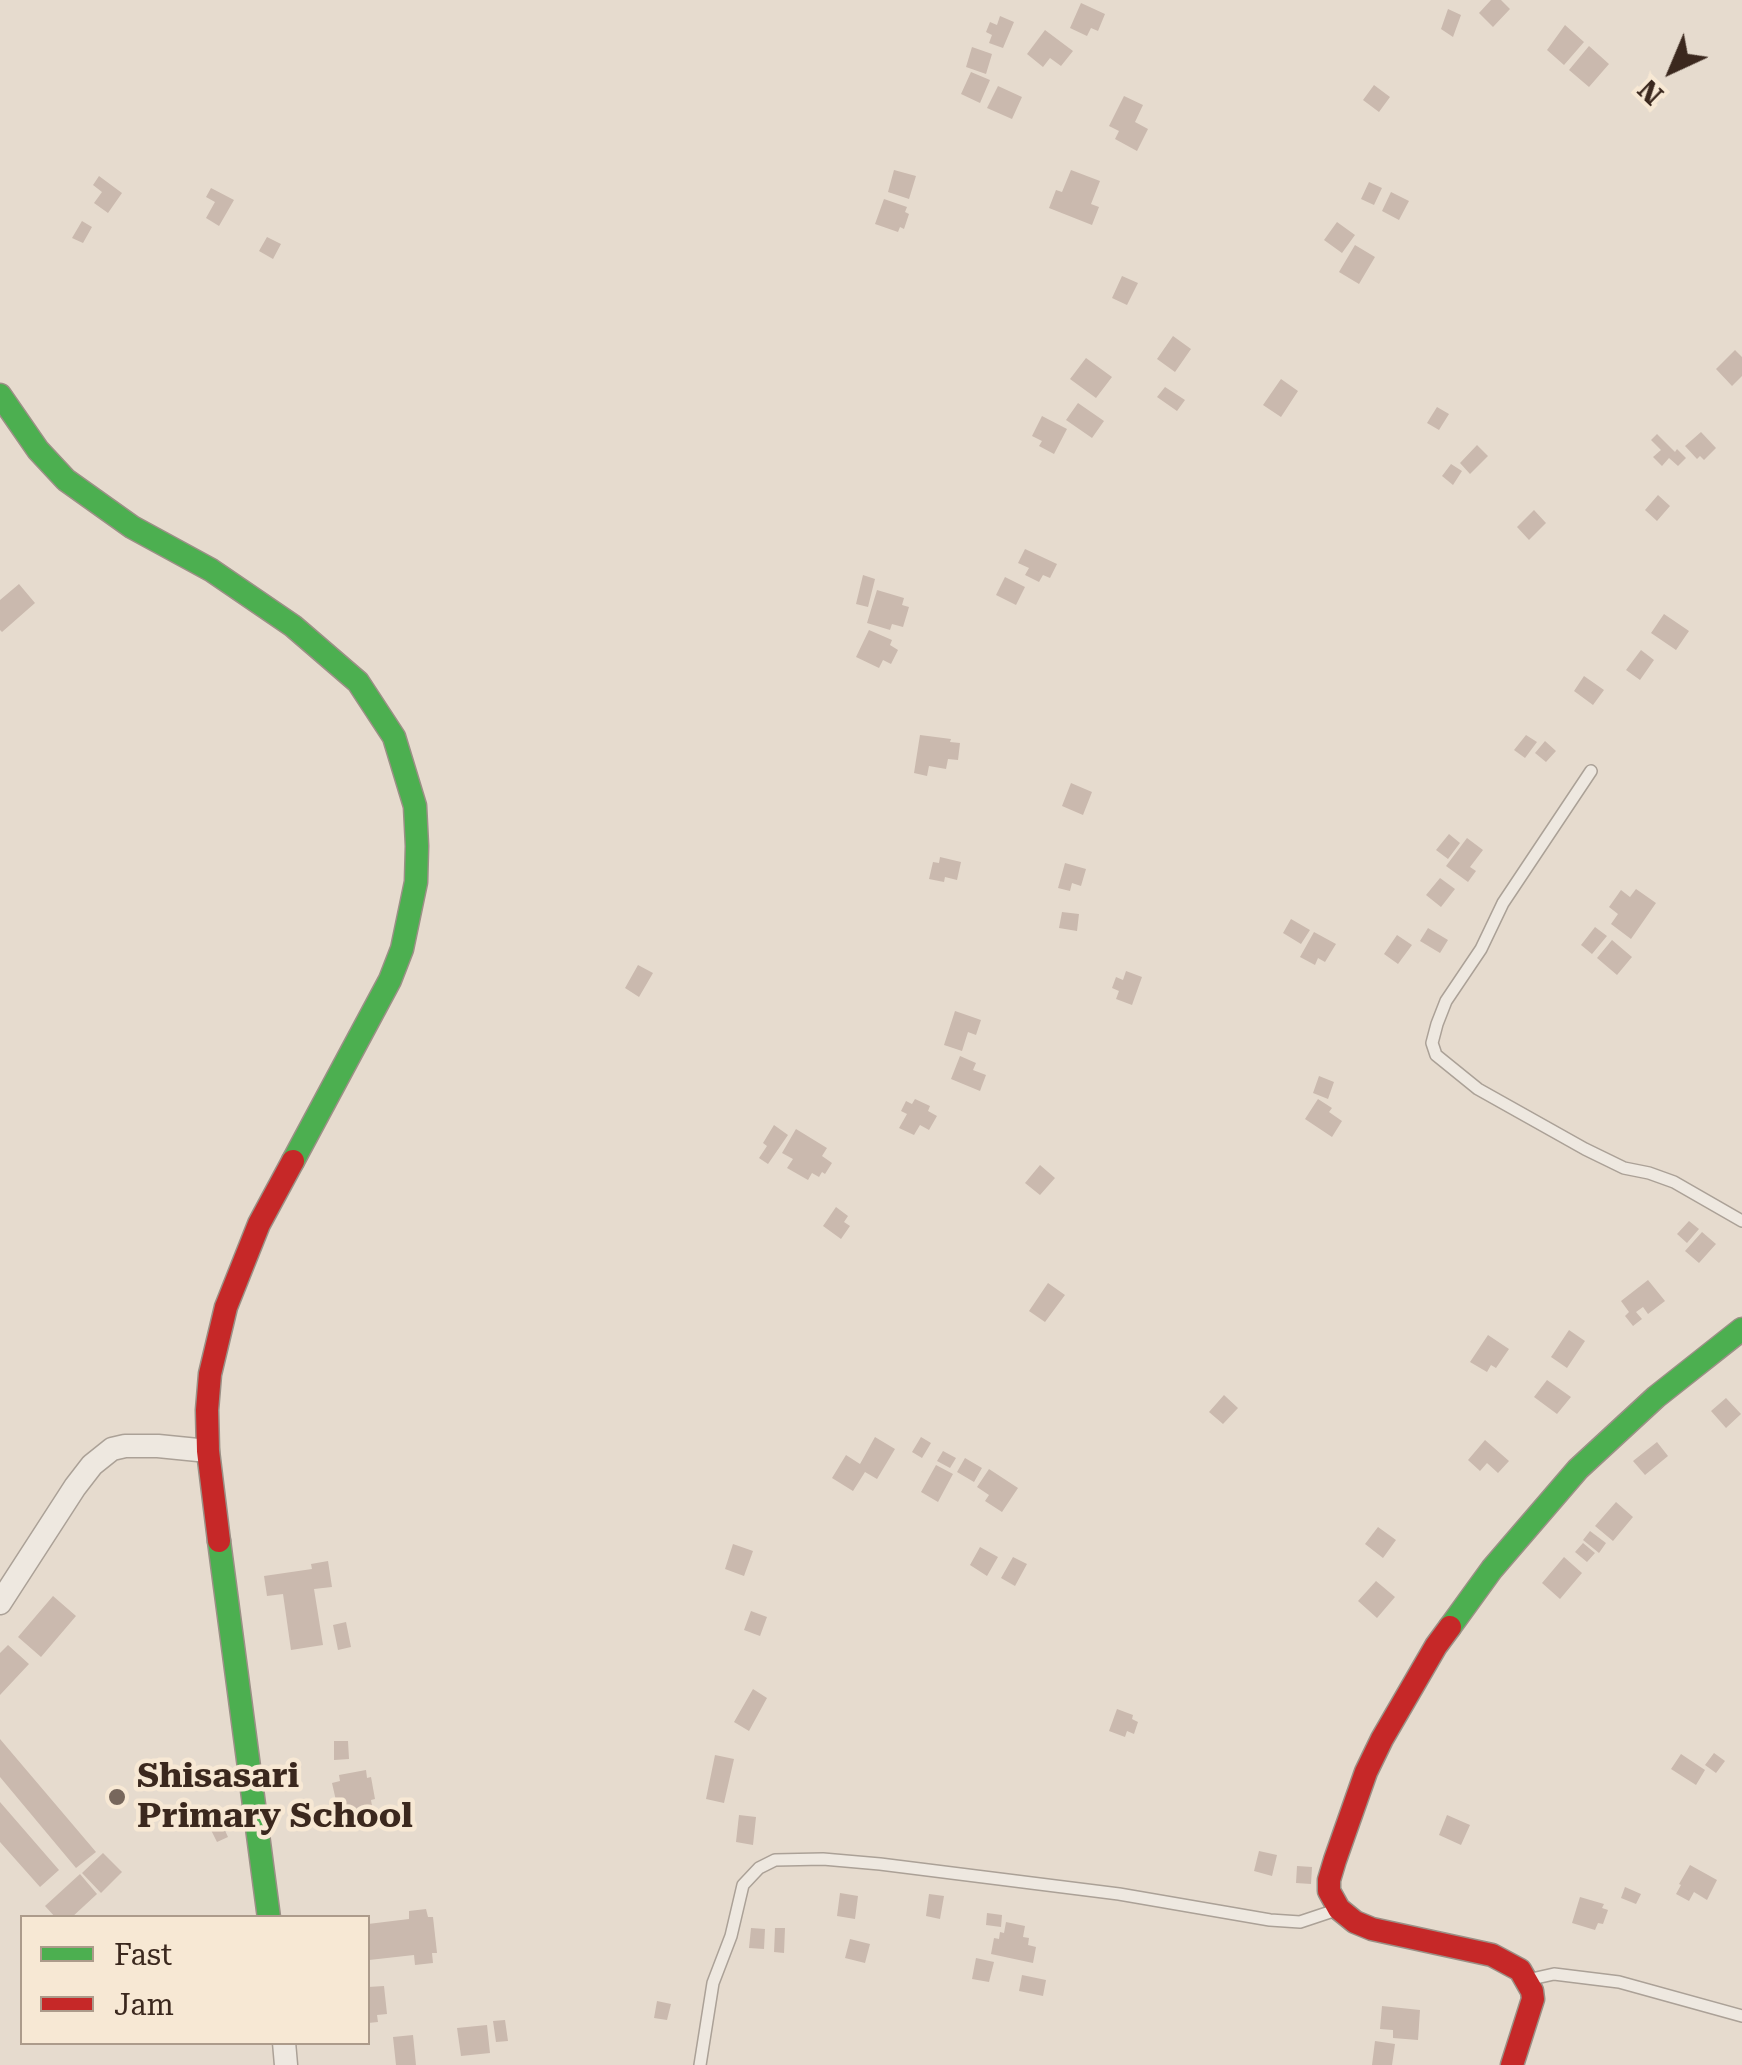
<!DOCTYPE html>
<style>
body{margin:0}
#map{position:relative;width:1742px;height:2065px;overflow:hidden;background:#e6dbce;font-family:"Roboto Serif",serif}
canvas{display:block}
.legend{position:absolute;left:20px;top:1915px;width:350px;height:130px;box-sizing:border-box;background:#f7e8d4;border:2px solid #ac9b8b;margin:0;padding:12px 18px;list-style:none;font-size:30px;color:#3b281e}
.legend li{display:flex;align-items:center;gap:20px;height:50px}
.legend b{width:50px;border:2px solid #ac9b8b}
.north{position:absolute;left:1622px;top:20px;width:100px;height:100px;-webkit-text-stroke:8px #f7e8d4;paint-order:stroke;rotate:224deg;font-size:28px;font-weight:700;line-height:40px;text-align:center;color:#3b281e}
.north::after{content:'';display:block;margin:auto;width:35px;height:45px;background:#3b281e;clip-path:polygon(50% 0,100% 100%,50% 72%,0 100%)}
</style>
<div id="map">
<canvas width="1742" height="2065"></canvas>
<ul class="legend">
<li><b style="height:12px;background:#4caf50"></b>Fast</li>
<li><b style="height:12px;background:#c62828"></b>Jam</li>
</ul>
<div class="north">N</div>
</div>
<script>
const c = document.querySelector('canvas').getContext('2d');
c.lineJoin = 'round';
function paint(path, color) { c.fillStyle = color; c.fill(path, 'evenodd'); }
const shape = rows => new Path2D(rows.map(r => 'M' + r).join(''));
function trace(path, color, width, dash) { c.strokeStyle = color; c.lineWidth = width; c.lineCap = dash ? 'butt' : 'round'; c.setLineDash(dash || []); c.stroke(path); }
function label(font, color, halo, rows, align = 'center') {
  c.font = font + ' "Roboto Serif",serif'; c.lineWidth = 9; c.setLineDash([]); c.textBaseline = 'middle'; c.strokeStyle = halo; c.fillStyle = color; for (const [text, x, y, turn = 0] of rows) {
    c.save(); c.translate(x, y); c.rotate((+turn || 0) * Math.PI / 180); c.textAlign = isNaN(turn) ? turn : align; if (halo) c.strokeText(text, 0, 0); c.fillText(text, 0, 0); c.restore();
  }
}
paint(shape([
 [1491,0,1501,0,1510,9,1493,27,1479,13],
 [1081,3,1105,14,1098,31,1091,28,1087,36,1070,28],
 [1448,9,1461,15,1453,37,1441,29],
 [1000,16,1014,22,1003,48,989,43,992,35,986,32,990,22,997,25],
 [1565,25,1584,42,1564,65,1547,50],
 [1045,30,1073,51,1061,66,1050,58,1043,67,1027,54],
 [1589,46,1609,64,1589,87,1569,70],
 [972,47,992,54,986,74,966,67],
 [971,72,990,80,980,103,961,94],
 [1374,85,1390,97,1379,112,1363,100],
 [998,86,1022,97,1012,119,987,108],
 [1124,96,1143,105,1135,122,1148,129,1137,151,1115,139,1119,131,1109,126],
 [894,170,916,176,909,199,888,192],
 [1071,170,1100,181,1091,204,1099,207,1092,225,1049,208,1056,190,1062,192],
 [99,176,122,193,108,213,94,203,102,192,93,185],
 [1369,182,1382,188,1374,205,1361,199],
 [211,188,234,200,219,226,206,218,215,202,206,197],
 [1391,192,1409,201,1399,220,1382,211],
 [884,199,907,207,905,212,909,214,904,229,900,227,898,232,875,224],
 [82,221,92,227,83,243,72,238],
 [1337,222,1355,235,1342,253,1324,240],
 [267,237,281,244,273,259,259,251],
 [1355,245,1375,257,1359,284,1339,272],
 [1122,276,1138,283,1127,305,1112,298],
 [1173,336,1191,349,1175,372,1157,359],
 [1735,350,1742,357,1742,376,1732,386,1716,369],
 [1086,358,1112,377,1096,398,1070,379],
 [1281,379,1298,391,1281,417,1263,405],
 [1165,387,1185,400,1177,411,1157,397],
 [1078,403,1104,421,1092,438,1066,420],
 [1437,407,1449,414,1439,430,1427,423],
 [1042,416,1067,429,1054,454,1039,446,1042,441,1032,436],
 [1701,432,1716,448,1704,460,1700,456,1697,459,1685,446],
 [1657,434,1675,452,1677,449,1686,458,1678,466,1669,458,1662,466,1653,457,1661,450,1651,440],
 [1477,445,1488,456,1470,474,1460,463],
 [1451,464,1462,471,1453,485,1442,476],
 [1658,495,1670,506,1657,521,1645,510],
 [1534,510,1546,523,1529,540,1517,527],
 [1025,549,1057,564,1050,578,1043,575,1039,582,1025,575,1029,568,1018,563],
 [863,575,875,579,868,607,856,604],
 [1005,577,1025,587,1016,605,996,595],
 [19,584,35,603,2,632,0,630,0,600],
 [877,590,904,598,902,605,909,607,903,627,892,624,890,630,867,623],
 [1664,614,1689,631,1676,650,1651,633],
 [869,630,892,640,890,645,898,650,891,664,883,660,879,668,856,657],
 [1641,650,1654,660,1640,680,1626,670],
 [1584,676,1604,690,1593,705,1574,691],
 [920,735,951,739,950,742,960,743,958,760,948,759,946,769,929,766,927,776,914,773],
 [1526,735,1537,742,1525,758,1514,750],
 [1545,741,1556,751,1546,762,1535,753],
 [1071,783,1092,792,1083,815,1062,806],
 [1449,834,1460,843,1448,859,1436,850],
 [1467,838,1483,850,1470,867,1476,871,1468,882,1446,866],
 [940,857,961,862,957,880,945,877,944,882,929,879,933,862,939,863],
 [1065,863,1086,869,1081,886,1072,883,1070,891,1058,888],
 [1440,878,1455,889,1441,907,1426,895],
 [1636,889,1656,903,1631,939,1611,924,1618,914,1609,907,1621,890,1630,897],
 [1062,912,1079,914,1077,931,1059,928],
 [1291,919,1310,930,1301,944,1283,933],
 [1595,927,1607,936,1592,954,1581,945],
 [1428,928,1448,940,1440,953,1420,941],
 [1314,932,1336,944,1325,962,1318,958,1315,965,1300,957],
 [1397,935,1412,945,1398,964,1384,954],
 [1612,940,1632,957,1617,975,1597,958],
 [638,965,653,973,639,997,625,988],
 [1126,971,1142,977,1132,1005,1116,999,1119,991,1112,988,1116,977,1123,980],
 [955,1011,981,1020,976,1035,968,1032,962,1051,944,1045],
 [960,1056,976,1063,973,1070,986,1075,980,1091,951,1079],
 [1319,1076,1334,1082,1328,1099,1313,1093],
 [915,1099,930,1106,928,1111,937,1116,929,1130,920,1125,914,1135,899,1128,907,1114,901,1111,906,1101,912,1104],
 [1318,1099,1332,1108,1329,1112,1342,1121,1332,1137,1305,1119],
 [774,1125,788,1135,768,1164,759,1158,767,1146,763,1143],
 [796,1129,827,1148,822,1156,832,1163,825,1174,822,1172,819,1177,812,1173,808,1180,787,1168,793,1159,782,1153],
 [1040,1165,1055,1178,1040,1195,1025,1183],
 [836,1207,848,1216,844,1222,850,1226,841,1239,823,1226],
 [1689,1221,1699,1229,1687,1243,1677,1234],
 [1702,1232,1716,1244,1699,1263,1685,1251],
 [1648,1280,1665,1301,1648,1314,1643,1307,1636,1312,1642,1319,1633,1326,1625,1316,1629,1312,1621,1301],
 [1048,1283,1065,1295,1045,1322,1029,1311],
 [1569,1330,1585,1341,1567,1368,1551,1357],
 [1488,1335,1509,1349,1496,1368,1491,1365,1487,1372,1470,1362],
 [1547,1380,1571,1397,1557,1414,1534,1397],
 [1224,1395,1238,1408,1223,1424,1209,1412],
 [1726,1398,1741,1414,1726,1428,1711,1411],
 [875,1437,895,1449,877,1479,865,1472,853,1491,832,1478,846,1455,860,1464],
 [921,1437,931,1443,922,1458,912,1452],
 [1485,1440,1509,1461,1498,1473,1487,1463,1480,1471,1468,1460],
 [1657,1442,1668,1456,1645,1475,1633,1461],
 [943,1451,956,1458,950,1468,937,1461],
 [965,1458,982,1468,974,1482,957,1472],
 [936,1465,953,1474,938,1502,921,1492],
 [989,1469,1018,1488,1002,1512,985,1501,989,1495,977,1487],
 [1616,1502,1633,1517,1613,1541,1595,1526],
 [1378,1527,1396,1540,1383,1558,1365,1544],
 [1590,1531,1606,1543,1599,1553,1583,1540],
 [1583,1543,1595,1553,1587,1562,1575,1552],
 [733,1544,753,1551,744,1576,725,1569],
 [980,1547,998,1557,987,1576,970,1565],
 [1013,1557,1027,1564,1015,1586,1001,1578],
 [1564,1557,1582,1573,1560,1599,1542,1583],
 [328,1561,332,1587,314,1589,323,1645,291,1650,283,1594,267,1596,264,1576,312,1569,311,1564],
 [1376,1581,1395,1597,1377,1618,1358,1601],
 [53,1596,76,1616,41,1657,18,1637],
 [751,1611,767,1617,760,1636,744,1630],
 [346,1622,351,1647,338,1650,333,1625],
 [8,1645,29,1664,0,1695,0,1653],
 [753,1689,767,1698,749,1731,734,1722],
 [1117,1709,1133,1715,1132,1719,1138,1722,1134,1734,1127,1731,1125,1737,1109,1731],
 [0,1739,96,1852,76,1868,0,1777],
 [334,1741,348,1741,349,1759,334,1760],
 [1714,1753,1725,1761,1716,1773,1705,1765],
 [1681,1754,1705,1770,1696,1785,1671,1769],
 [715,1755,734,1759,724,1803,706,1799],
 [366,1770,367,1778,371,1777,375,1799,371,1800,373,1812,347,1816,344,1804,337,1805,332,1783,340,1781,339,1775],
 [0,1802,59,1870,40,1887,0,1842],
 [739,1815,756,1817,753,1845,736,1842],
 [1447,1815,1470,1825,1461,1845,1439,1835],
 [222,1824,228,1837,217,1842,211,1830],
 [1259,1851,1277,1855,1272,1876,1254,1871],
 [103,1853,122,1872,101,1893,82,1873],
 [1690,1865,1717,1880,1707,1900,1694,1892,1689,1901,1676,1894,1681,1885,1679,1884],
 [1297,1866,1312,1867,1311,1884,1296,1883],
 [80,1874,97,1894,71,1918,56,1918,45,1906],
 [1625,1887,1641,1894,1636,1904,1621,1898],
 [840,1893,858,1896,855,1919,837,1916],
 [929,1894,944,1896,940,1919,926,1916],
 [1580,1897,1604,1904,1602,1908,1608,1910,1603,1924,1598,1923,1595,1930,1572,1923],
 [426,1909,428,1917,433,1917,437,1953,432,1953,433,1963,415,1965,414,1955,369,1960,368,1924,409,1919,409,1911],
 [987,1913,1002,1915,1001,1927,986,1925],
 [1006,1922,1025,1926,1023,1937,1029,1938,1028,1945,1036,1947,1033,1963,991,1954,994,1938,999,1939,1000,1932,1004,1933],
 [751,1928,765,1929,764,1949,749,1948],
 [775,1928,785,1928,784,1953,774,1952],
 [850,1939,870,1944,865,1963,845,1958],
 [976,1958,994,1962,989,1982,972,1979],
 [1022,1975,1046,1980,1043,1996,1019,1991],
 [384,1986,387,2014,377,2015,378,2022,368,2023,368,1987],
 [657,2001,671,2004,667,2020,654,2018],
 [1382,2006,1420,2010,1418,2040,1393,2038,1393,2030,1380,2029],
 [505,2020,508,2041,496,2042,493,2021],
 [487,2025,490,2053,461,2056,457,2028],
 [413,2035,416,2065,396,2065,393,2037],
 [1375,2041,1395,2044,1392,2065,1372,2065]
]), '#cab9ae');
const lane = shape([
 [1591,771,1503,903,1481,949,1446,1001,1437,1024,1432,1043,1436,1055,1478,1089,1585,1149,1624,1168,1649,1173,1674,1182,1742,1221],
 [1527,1980,1554,1974,1619,1982,1742,2016],
 [700,2065,713,1983,731,1936,743,1885,759,1868,775,1860,823,1859,880,1864,1119,1894,1270,1920,1300,1922,1339,1909]
]);
const street = shape([
 [0,1603,75,1487,92,1465,112,1449,125,1446,158,1446,208,1451],
 [284,2042,286,2065]
]);
const fast = shape([
 [0,395,38,450,66,480,132,527,211,570,293,626,358,682,394,737,415,806,417,846,416,882,402,949,390,980,293,1161],
 [219,1541,269,1918],
 [1450,1627,1492,1569,1578,1469,1656,1397,1742,1329]
]);
const jam = shape([
 [219,1541,208,1451,207,1410,210,1374,226,1307,259,1224,293,1161],
 [1450,1627,1436,1646,1382,1739,1366,1772,1335,1860,1329,1880,1329,1891,1339,1909,1355,1922,1372,1929,1492,1955,1520,1970,1532,1991,1533,1999,1512,2065]
]);
trace(lane, '#aba197', 14);
trace(street, '#aba197', 25);
trace(fast, '#9b9086', 25);
trace(jam, '#9b9086', 25);
trace(lane, '#eee8e0', 11);
trace(street, '#eee8e0', 22);
trace(fast, '#4caf50', 22);
trace(jam, '#c62828', 22);
for (const [x, y, r, color] of [
 [117,1797,10,"#77675c"]
]) { const dot = new Path2D(); dot.arc(x, y, r, 0, 2 * Math.PI); c.fillStyle = color; c.fill(dot); trace(dot, '#f7e8d4', 4); }
label('bold 35px', '#3b281e', '#f7e8d4', [
 ["Shisasari",137,1777],
 ["Primary School",137,1817]
], 'left');
</script>
